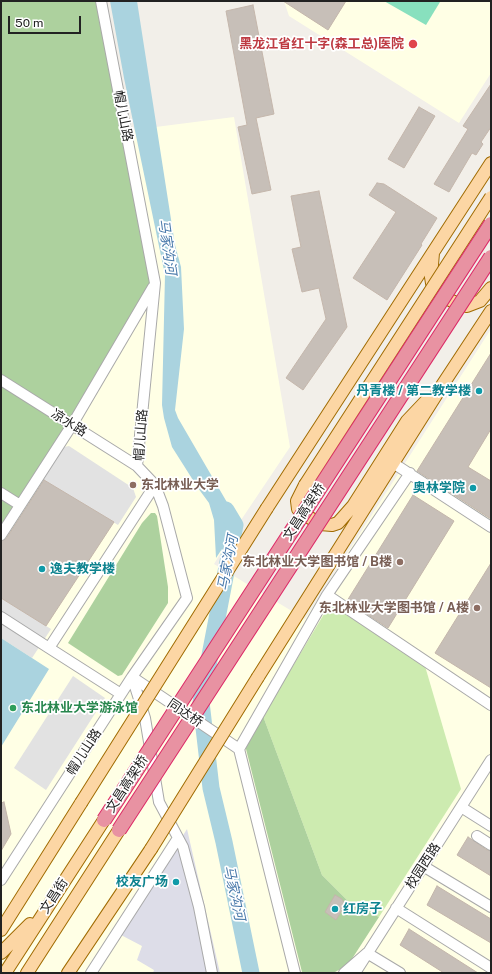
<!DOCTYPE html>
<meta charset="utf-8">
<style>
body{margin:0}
#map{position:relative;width:492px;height:974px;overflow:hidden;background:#f2efe9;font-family:"Public Sans",sans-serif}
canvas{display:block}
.frame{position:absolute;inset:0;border:2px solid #222;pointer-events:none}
.scale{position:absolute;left:8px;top:16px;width:73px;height:18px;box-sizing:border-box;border:2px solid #222;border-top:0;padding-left:5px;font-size:12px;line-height:14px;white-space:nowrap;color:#222;-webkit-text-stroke:3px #fff;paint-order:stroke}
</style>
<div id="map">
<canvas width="492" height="974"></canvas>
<div class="frame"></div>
<div class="scale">50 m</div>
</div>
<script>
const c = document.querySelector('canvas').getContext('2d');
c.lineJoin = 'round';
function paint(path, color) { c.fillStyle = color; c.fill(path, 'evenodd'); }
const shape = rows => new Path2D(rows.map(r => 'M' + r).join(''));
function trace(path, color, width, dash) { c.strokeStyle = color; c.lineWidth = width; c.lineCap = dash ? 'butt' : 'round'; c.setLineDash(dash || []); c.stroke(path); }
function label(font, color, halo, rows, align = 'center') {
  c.font = font + ' "Public Sans","Noto Sans SC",sans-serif'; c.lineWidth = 3.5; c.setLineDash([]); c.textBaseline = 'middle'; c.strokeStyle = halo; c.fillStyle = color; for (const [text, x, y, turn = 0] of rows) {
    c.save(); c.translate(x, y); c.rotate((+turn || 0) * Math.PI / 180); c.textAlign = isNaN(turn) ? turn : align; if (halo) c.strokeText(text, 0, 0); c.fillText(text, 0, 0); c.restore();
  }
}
paint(shape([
 [1,1,106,1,132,130,234,117,290,447,239,523,214,564,305,619,491,329,491,973,1,973],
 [284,1,491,1,491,73,459,123,289,16]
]), '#ffffe5');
paint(shape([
 [330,604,425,666,461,789,379,917,349,902,322,875,263,716]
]), '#cdebb0');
paint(shape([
 [1,1,96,1,152,283,71,420,1,376],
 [1,385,66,425,1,528],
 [151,513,155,513,157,516,168,587,168,603,122,675,118,676,68,643,142,523],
 [263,716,322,875,349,902,379,917,348,965,335,972,324,973,302,972,245,745]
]), '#add19e');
paint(shape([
 [384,1,438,1,440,2,426,25]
]), '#88e0be');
paint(shape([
 [69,446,133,488,136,497,118,525,40,478,60,449,64,447],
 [1,598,51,629,32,658,1,638],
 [73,676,105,698,46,790,14,768]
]), '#e2e2e2');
paint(shape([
 [187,829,220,973,153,973,154,970,137,960,142,946,121,935]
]), '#dddde8');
paint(shape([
 [110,1,137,1,175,245,181,267,184,329,175,410,178,418,239,523,216,558,214,520,209,503,198,488,172,447,164,418,162,405,165,275,124,78],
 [1,638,49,669,1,747]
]), '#aad3df');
trace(shape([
 [226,510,235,525,201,702,211,788,224,842,251,973]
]), '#aad3df', 17);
const building = shape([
 [283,1,346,1,328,30,283,1],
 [253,5,274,114,256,118,271,190,252,194,238,127,247,125,226,11,253,5],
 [491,84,491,127,481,142,483,144,476,155,472,153,449,192,434,184,468,129,463,126,491,84],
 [419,107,435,116,404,168,388,159,419,107],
 [377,183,384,184,437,218,421,244,422,245,387,300,353,278,396,212,369,195,377,183],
 [319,191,347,327,303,390,286,378,326,319,319,288,302,292,292,249,301,247,291,196,319,191],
 [491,353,491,429,468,467,491,481,491,519,417,471,491,353],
 [44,480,114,522,46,626,1,598,1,541,6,539,44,480],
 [413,495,454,521,388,628,347,601,413,495],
 [491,563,491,688,435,653,491,563],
 [4,802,11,834,1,851,1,803,4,802],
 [468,837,487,850,491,851,491,876,457,855,468,837],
 [437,886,491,919,491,943,427,905,437,886],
 [335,895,342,899,345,905,336,920,325,912,335,895],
 [409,929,478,973,444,973,400,945,409,929]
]);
paint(building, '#c7bfb8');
trace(building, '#c4b6ab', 1);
const minor = shape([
 [1,380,137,466],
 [393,463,491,527],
 [1,493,20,505],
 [1,535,72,425,153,287],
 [327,595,491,705],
 [1,617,49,648],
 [132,677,145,718,159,802,183,847,199,907,212,973],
 [132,677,239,749],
 [121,694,49,648,155,485],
 [461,807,491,826],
 [477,836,491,845],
 [423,866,491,907],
 [1,880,132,677,187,598,163,506,155,485,137,466,155,283,101,1],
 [396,908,491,968],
 [91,973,178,838],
 [295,973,239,749,327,595,410,473],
 [344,973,367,953,400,973],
 [355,973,491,760]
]);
const major = shape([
 [433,253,431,277,432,283,442,296,454,302,467,306,480,301,491,288],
 [305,485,297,501,298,509,302,513,320,524,332,525,338,523,353,506,407,421,426,401],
 [267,508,491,163],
 [258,677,443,384,491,311],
 [1,930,81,803],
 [1,953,30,924],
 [5,973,104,820],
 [27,973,119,830],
 [68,973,151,849]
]);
trace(minor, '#a9a9a9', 12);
trace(major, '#a06b00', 14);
trace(minor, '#fff', 10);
trace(major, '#fcd6a4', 12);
const majorBridge = shape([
 [305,485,491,197],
 [81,803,267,508],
 [151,849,258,677]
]);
const highwayBridge = shape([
 [104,820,491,224],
 [119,830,491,257]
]);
trace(majorBridge, '#a06b00', 14, []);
trace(highwayBridge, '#dc2a67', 16, []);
trace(majorBridge, '#fcd6a4', 12);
trace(highwayBridge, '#e892a2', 14);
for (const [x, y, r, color] of [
 [413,44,5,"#e0444e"],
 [479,391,4,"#0f9aa8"],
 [133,485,4,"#8d6e63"],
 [473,488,4,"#0f9aa8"],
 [400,562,4,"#8d6e63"],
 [42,569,4,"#0f9aa8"],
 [477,608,4,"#8d6e63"],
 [13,708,4,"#2e9e5b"],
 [176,882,4,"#0f9aa8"],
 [335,909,4,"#0f9aa8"]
]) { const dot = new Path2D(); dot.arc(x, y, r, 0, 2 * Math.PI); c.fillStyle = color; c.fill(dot); trace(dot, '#fff', 1.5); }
label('bold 13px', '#be3a42', '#fff', [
 ["黑龙江省红十字(森工总)医院",404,44]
], 'right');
label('13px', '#222', '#fff', [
 ["帽儿山路",123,116,79],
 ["凉水路",69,423,32],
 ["帽儿山路",141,435,-86],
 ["文昌高架桥",304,512,-57],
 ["同达桥",185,713,34],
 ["帽儿山路",84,752,-57],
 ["文昌高架桥",127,784,-57],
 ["校园西路",423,866,-57],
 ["文昌街",54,896,-57]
]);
label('bold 13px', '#0d838f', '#fff', [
 ["丹青楼 / 第二教学楼",471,391],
 ["奥林学院",465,488],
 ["逸夫教学楼",50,569,"left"],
 ["校友广场",168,882],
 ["红房子",343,909,"left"]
], 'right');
label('bold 13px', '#785e54', '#fff', [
 ["东北林业大学",141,485,"left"],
 ["东北林业大学图书馆 / B楼",392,562],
 ["东北林业大学图书馆 / A楼",469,608]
], 'right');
label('bold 13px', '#27864d', '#fff', [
 ["东北林业大学游泳馆",21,708]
], 'left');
label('italic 14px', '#4a7aab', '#fff', [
 ["马家沟河",167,247,82],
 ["马家沟河",228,563,-79],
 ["马家沟河",234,893,78]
]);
</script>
